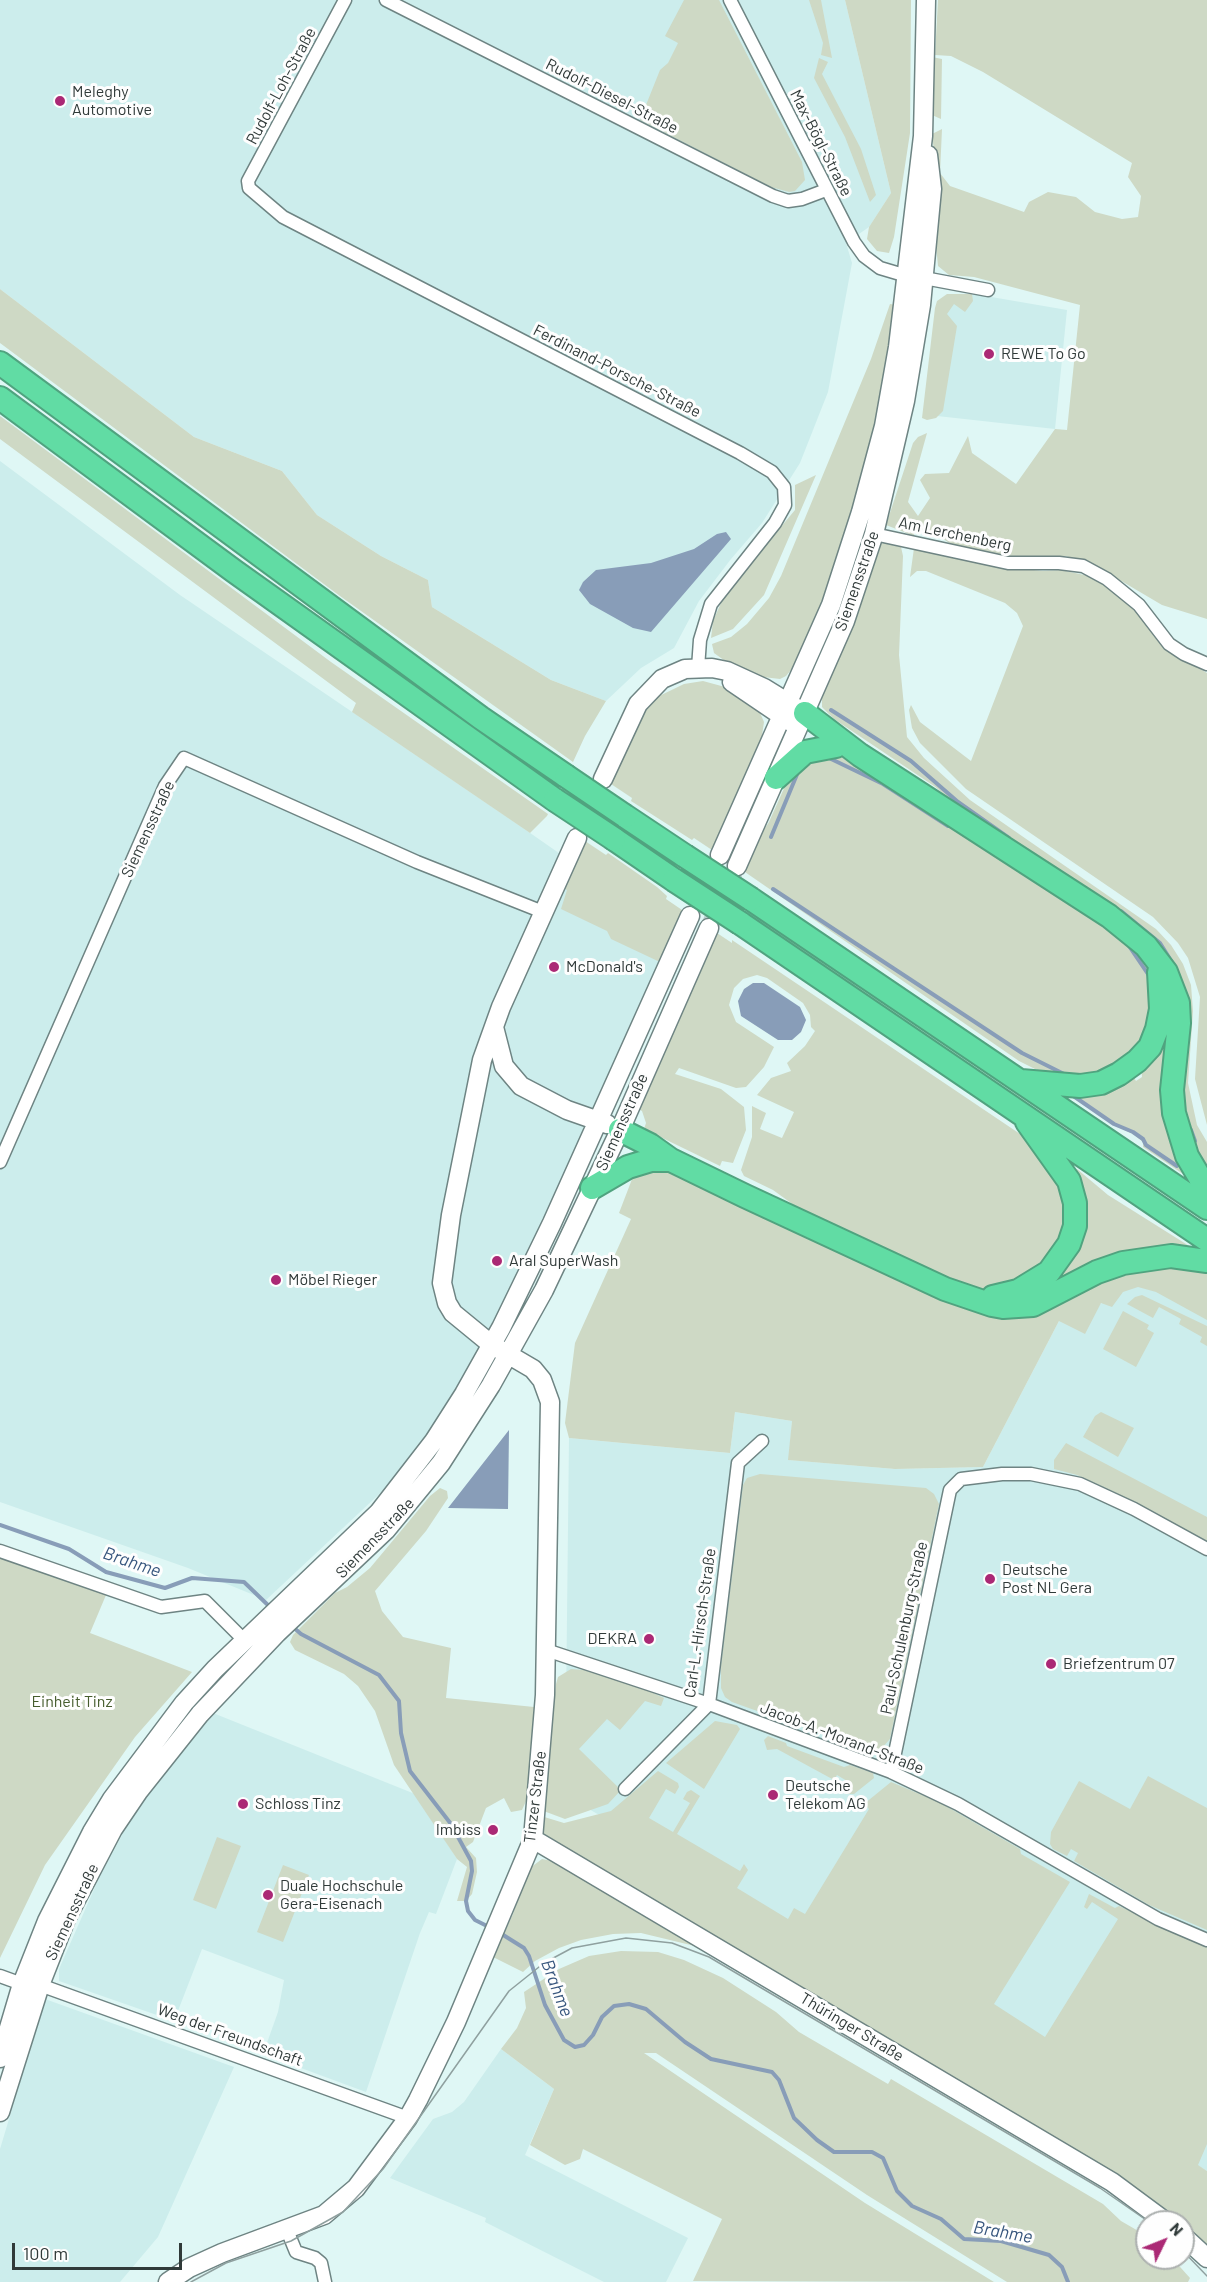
<!DOCTYPE html>
<meta charset="utf-8">
<style>
body{margin:0}
#map{position:relative;width:1207px;height:2282px;overflow:hidden;background:#dff7f5;font-family:Barlow,sans-serif}
canvas{display:block}
.north{position:absolute;left:1135px;top:2210px;width:60px;height:60px;box-sizing:border-box;background:#fefefe;border:2px solid #acb0af;border-radius:50%;rotate:47deg;font-size:16px;font-weight:700;line-height:24px;text-align:center;color:#303a39}
.north::after{content:'';display:block;margin:auto;width:21px;height:27px;background:#ab2975;clip-path:polygon(50% 0,100% 100%,50% 72%,0 100%)}
.scale{position:absolute;left:12px;top:2243px;width:170px;height:27px;box-sizing:border-box;border:3px solid #303a39;border-top:0;padding-left:8px;font-size:18px;line-height:21px;white-space:nowrap;color:#303a39;-webkit-text-stroke:4px #fefefe;paint-order:stroke}
</style>
<div id="map">
<canvas width="1207" height="2282"></canvas>
<div class="north">N</div>
<div class="scale">100 m</div>
</div>
<script>
const c = document.querySelector('canvas').getContext('2d');
c.lineJoin = 'round';
function paint(path, color) { c.fillStyle = color; c.fill(path, 'evenodd'); }
const shape = rows => new Path2D(rows.map(r => 'M' + r).join(''));
function trace(path, color, width, dash) { c.strokeStyle = color; c.lineWidth = width; c.lineCap = dash ? 'butt' : 'round'; c.setLineDash(dash || []); c.stroke(path); }
function label(font, color, halo, rows, align = 'center') {
  c.font = font + ' Barlow,sans-serif'; c.lineWidth = 6; c.setLineDash([]); c.textBaseline = 'middle'; c.strokeStyle = halo; c.fillStyle = color; for (const [text, x, y, turn = 0] of rows) {
    c.save(); c.translate(x, y); c.rotate((+turn || 0) * Math.PI / 180); c.textAlign = isNaN(turn) ? turn : align; if (halo) c.strokeText(text, 0, 0); c.fillText(text, 0, 0); c.restore();
  }
}
paint(shape([
 [0,0,845,0,891,193,869,227,846,243,852,263,828,392,800,463,762,523,731,559,699,601,674,648,641,668,606,701,551,680,432,607,428,580,381,556,317,515,282,471,194,437,0,289],
 [974,294,1067,310,1055,429,928,415,945,298],
 [0,461,180,595,523,828,675,934,492,1333,457,1393,390,1484,266,1600,188,1568,0,1502],
 [1111,1286,1207,1288,1207,2171,565,1795,569,1438,730,1453,735,1412,792,1421,789,1460,895,1469,983,1467,1059,1321,1102,1303],
 [213,1713,415,1794,457,1859,436,1914,429,1912,420,1933,366,2092,263,2054,278,2012,284,1980,202,1949,174,2021,59,1981,59,1969,99,1878,130,1820,156,1781],
 [45,1999,234,2067,158,2237,120,2282,0,2282,0,2149],
 [501,2049,554,2089,525,2155,688,2238,666,2282,604,2282,485,2222,486,2218,390,2178,433,2119,452,2112,464,2102]
]), '#ccedec');
paint(shape([
 [684,0,719,0,802,162,805,180,795,191,789,192,771,187,640,120,660,70,668,63,678,43,665,36],
 [809,0,821,0,832,58,821,55,823,43],
 [845,0,911,0,910,133,894,237,889,253,877,251,867,239,869,227,891,193],
 [938,0,1207,0,1207,619,1162,605,1101,569,1066,556,1022,558,984,552,952,545,935,533,915,528,914,536,886,525,913,443,918,437,927,433,908,502,918,516,930,498,920,480,925,474,949,473,968,436,972,453,1016,484,1055,429,1067,430,1080,305,974,277,949,275,938,266,936,245,937,178,932,134,942,129,940,173,950,186,1024,212,1029,202,1048,192,1076,197,1095,212,1122,219,1138,217,1141,196,1128,177,1132,163,983,72,951,56,935,55],
 [932,57,942,59,941,119,932,115],
 [819,58,828,62,822,74,861,149,876,195,870,202,845,137,814,78],
 [0,289,194,437,282,471,317,515,381,556,428,580,432,607,551,680,606,701,585,736,573,762,340,596,0,343],
 [947,294,972,294,973,301,965,312,954,304,947,314,957,326,943,411,936,418,927,420,922,418,935,308,937,301],
 [890,304,896,305,891,349,870,459,814,624,796,664,786,676,780,679,763,677,732,666,714,653,712,644,731,637,747,624,769,598,781,576,871,359],
 [0,416,331,662,548,814,547,816,530,833,352,712,356,703,0,439],
 [816,475,764,595,733,629,711,638,713,621,725,594,795,510,795,485],
 [883,543,901,547,903,556,899,655,907,737,924,758,970,800,1156,929,1171,945,1183,964,1191,985,1193,1011,1188,1083,1197,1125,1207,1142,1207,1178,1178,1110,1179,986,934,786,834,719,822,707,822,693,878,546],
 [914,548,998,566,1043,571,1061,570,1089,576,1118,592,1137,613,1161,645,1207,673,1207,1125,1195,1079,1200,997,1188,958,1178,943,1153,917,966,789,920,743,912,728,909,710,911,705,920,722,971,761,1023,626,1017,613,1005,603,926,571,917,571,910,577],
 [703,681,725,687,748,701,758,708,764,722,761,742,712,850,694,838,692,840,631,801,632,798,608,782,635,723,653,699,684,684],
 [838,755,1124,936,1151,970,1149,1037,1107,1075,1051,1077,1019,1061,742,870,752,848,769,822,790,775,802,760],
 [582,839,606,855,608,853,657,887,667,896,666,899,685,912,662,963,611,939,607,931,561,909,567,890,560,886],
 [714,931,732,943,732,940,1029,1140,1054,1167,1070,1215,1055,1257,996,1292,965,1288,809,1216,773,1190,744,1176,741,1170,752,1137,752,1106,766,1113,760,1129,782,1138,794,1112,757,1095,771,1078,791,1071,787,1063,805,1046,815,1031,811,1027,810,1015,803,1003,767,978,757,975,743,979,734,988,729,1005,736,1022,774,1047,764,1067,746,1087,736,1088,679,1068,675,1074,721,1089,744,1107,746,1130,733,1163,722,1161,720,1166,644,1129,646,1123,642,1111,636,1108],
 [1165,1024,1189,1178,1143,1147,1143,1142,1133,1134,1118,1127,1062,1091,1131,1073,1136,1081,1142,1077,1141,1065],
 [663,1168,960,1304,1134,1265,1207,1269,1207,1320,1156,1292,1138,1287,1123,1292,1112,1307,1101,1303,1085,1334,1059,1321,983,1467,895,1469,788,1460,792,1421,735,1412,730,1453,569,1438,565,1423,575,1343,631,1219,619,1213,634,1174],
 [1077,1169,1108,1195,1194,1249,1020,1296,1063,1265,1072,1172],
 [1142,1295,1207,1326,1207,1346,1200,1342,1202,1337,1179,1324,1181,1319,1159,1307,1153,1318,1127,1304,1135,1297],
 [1123,1311,1149,1325,1147,1329,1154,1333,1136,1367,1103,1349],
 [1101,1412,1134,1428,1118,1457,1083,1437,1095,1416],
 [1066,1443,1207,1517,1207,1541,1108,1489,1077,1475,1054,1469,1054,1460],
 [760,1474,926,1488,934,1494,939,1504,890,1739,881,1749,869,1751,732,1702,725,1697,721,1688,721,1666,743,1485,747,1478],
 [440,1488,447,1491,448,1498,426,1531,375,1591,382,1611,403,1637,451,1648,446,1698,534,1707,531,1790,522,1810,511,1812,504,1798,486,1808,473,1842,466,1847,476,1858,477,1872,472,1894,466,1901,457,1901,467,1867,457,1859,394,1765,375,1711,358,1686,344,1674,295,1650,290,1642,293,1635,335,1593,347,1587,370,1568,430,1496],
 [0,1558,106,1595,90,1633,192,1672,135,1737,45,1865,0,1958],
 [571,1669,584,1670,647,1690,664,1698,661,1706,645,1701,620,1730,607,1719,579,1749,621,1790,608,1804,565,1819,541,1810,556,1684,558,1677],
 [715,1721,737,1725,740,1729,704,1789,666,1763],
 [768,1736,786,1743,787,1746,844,1767,850,1765,873,1773,874,1778,854,1794,847,1794,852,1784,837,1775,834,1780,777,1749,767,1750,764,1740],
 [658,1771,678,1783,679,1787,675,1794,666,1789,649,1818,673,1832,690,1803,683,1799,687,1792,691,1790,700,1796,677,1834,740,1871,744,1864,748,1870,737,1888,788,1919,794,1908,805,1914,869,1809,864,1804,891,1782,939,1802,1020,1849,1021,1854,1070,1882,994,2004,1045,2037,1118,1919,1092,1902,1087,1909,1084,1907,1089,1894,1115,1908,1119,1906,1207,1947,1207,2144,1198,2165,1207,2171,1207,2249,1183,2227,1183,2222,1178,2222,1151,2201,545,1837,542,1830,541,1816,564,1823,611,1811],
 [1148,1776,1207,1808,1207,1930,1149,1905,1074,1861,1078,1853,1071,1849,1067,1856,1053,1849,1050,1844,1051,1832,1079,1781,1130,1809],
 [217,1837,241,1846,216,1909,193,1900],
 [542,1859,557,1862,703,1948,641,1933,613,1934,581,1940,559,1948,535,1961,523,1972,493,1957,513,1914,525,1878,530,1868],
 [283,1865,309,1875,283,1942,257,1932],
 [621,1951,658,1952,684,1960,723,1978,776,2012,799,2032,888,2084,891,2079,1103,2204,1121,2221,1147,2236,1147,2258,1172,2258,1190,2278,1188,2282,1007,2282,867,2195,656,2053,644,2053,865,2203,994,2282,693,2281,722,2219,583,2149,580,2159,565,2165,530,2145,554,2089,501,2049,517,2028,526,2008,524,1992,559,1969,589,1956]
]), '#ced9c5');
paint(shape([
 [726,532,731,539,651,632,633,628,590,604,579,590,583,582,596,570,651,563,694,549,717,534],
 [753,983,764,983,800,1007,806,1020,801,1032,792,1040,778,1040,741,1016,738,1001,744,989],
 [509,1430,508,1509,448,1508]
]), '#889db8');
trace(shape([
 [831,710,911,761,958,802,1009,838],
 [827,757,883,784,948,826],
 [771,837,798,772],
 [773,889,1022,1053,1066,1075],
 [1121,911,1160,943,1175,967],
 [1129,946,1150,977],
 [1072,1095,1114,1124,1133,1132,1143,1139,1146,1145,1177,1166],
 [1191,1130,1195,1141],
 [0,1525,69,1549,106,1572,165,1588,192,1578,244,1582,271,1608],
 [293,1627,301,1634,379,1675,399,1701,401,1733,410,1771,451,1824,471,1861,472,1871,466,1901,468,1911,475,1920,491,1928],
 [500,1933,524,1948,529,1956,545,2005,564,2040,575,2047,584,2045,593,2035,602,2017,614,2006,629,2004,646,2009,685,2042,711,2059,772,2072,779,2080,794,2118,817,2140,834,2152,872,2152,883,2158,897,2191,912,2206,941,2219,964,2239,1001,2241,1049,2255,1062,2267,1068,2282]
]), '#889db8', 4);
trace(shape([
 [709,928,734,872]
]), '#bcd1cf', 18, [18, 9]);
const street = shape([
 [345,0,248,181,249,188,283,217,740,453,772,472,784,487,785,505,775,523,711,604,700,640,698,668],
 [386,0,773,196,788,201,802,199,826,190],
 [730,0,854,242,864,256,880,268,907,276],
 [924,278,988,290],
 [874,534,1008,563,1059,563,1083,566,1107,579,1139,605,1169,644,1184,654,1207,664],
 [0,1162,165,786,184,758,417,862,543,912],
 [0,1551,161,1607,205,1601,244,1640],
 [546,1650,709,1704,891,1772,958,1804,1158,1919,1207,1940],
 [891,1772,950,1490,961,1479,1002,1474,1031,1474,1080,1484,1134,1509,1207,1549],
 [625,1789,709,1704,738,1463,762,1441],
 [0,1976,22,1984],
 [40,1985,408,2118],
 [287,2230,296,2252,315,2258,321,2263,325,2282]
]);
const secondary = shape([
 [732,682,791,722],
 [603,779,638,704,662,679,685,669,712,668,727,671,764,688,798,709],
 [720,855,831,605,861,512,884,426,898,347,923,136,926,0],
 [737,866,845,621,874,534,905,401,921,305,932,189,928,155],
 [494,1027,504,1066,521,1086,567,1110,607,1124],
 [533,1839,1112,2182,1166,2222],
 [0,2058,22,1984,47,1921,92,1832,112,1799,184,1703,215,1669,379,1512,434,1441,464,1394,501,1328,552,1223,690,916],
 [0,2112,40,1985,66,1919,113,1829,138,1792,200,1714,277,1633,386,1530,441,1463,491,1385,544,1290,620,1130,709,928],
 [1183,2236,1207,2258],
 [168,2282,189,2268,222,2253,324,2215,356,2188,408,2118,418,2100,456,2022,533,1839,545,1695,550,1402,542,1380,533,1369,492,1345,453,1313,447,1303,442,1283,451,1215,482,1060,501,1007,577,838]
]);
const highway = shape([
 [0,363,481,718,566,776],
 [0,398,234,571,555,800],
 [805,713,860,755,1109,916,1146,946,1166,972,1178,1003,1179,1023,1172,1090,1174,1113,1187,1156,1207,1190],
 [776,778,805,752,836,746],
 [625,816,685,856],
 [614,839,674,880],
 [751,899,1207,1208],
 [740,923,1207,1240],
 [1021,1081,1080,1086,1101,1083,1119,1074,1137,1061,1150,1047,1157,1029,1161,1009,1159,972],
 [620,1130,650,1145,671,1160,745,1196,945,1289,992,1305,1003,1307,1033,1305,1097,1272,1123,1263,1171,1256,1207,1261],
 [592,1188,628,1167,651,1160,671,1160],
 [993,1297,1018,1291,1049,1272,1069,1244,1075,1226,1075,1203,1069,1181,1027,1122]
]);
trace(street, '#6e8483', 15);
trace(secondary, '#6e8483', 21);
trace(highway, '#50a37f', 26);
trace(street, '#fff', 12);
trace(secondary, '#fff', 18);
trace(highway, '#61dca4', 22);
trace(shape([
 [1183,2251,1207,2276],
 [191,2282,226,2263,291,2241,343,2212,383,2169,509,1991,544,1963,572,1948,626,1938,672,1943,709,1957,1100,2188,1149,2222]
]), '#8fa09f', 1.5);
const highwayBridge = shape([
 [566,776,625,816],
 [555,800,614,839],
 [685,856,751,899],
 [674,880,740,923]
]);
trace(highwayBridge, '#50a37f', 26, []);
trace(highwayBridge, '#61dca4', 22);
for (const [x, y, r, color] of [
 [60,101,6,"#ab2975"],
 [989,354,6,"#ab2975"],
 [554,967,6,"#ab2975"],
 [497,1261,6,"#ab2975"],
 [276,1280,6,"#ab2975"],
 [990,1579,6,"#ab2975"],
 [649,1639,6,"#ab2975"],
 [1051,1664,6,"#ab2975"],
 [773,1795,6,"#ab2975"],
 [243,1804,6,"#ab2975"],
 [493,1830,6,"#ab2975"],
 [268,1895,6,"#ab2975"]
]) { const dot = new Path2D(); dot.arc(x, y, r, 0, 2 * Math.PI); c.fillStyle = color; c.fill(dot); trace(dot, '#fefefe', 2); }
label('16px', '#303a39', '#fefefe', [
 ["Rudolf-Loh-Straße",281,86,-62],
 ["Rudolf-Diesel-Straße",612,96,27],
 ["Max-Bögl-Straße",821,143,63],
 ["Ferdinand-Porsche-Straße",617,371,27],
 ["Am Lerchenberg",955,534,12],
 ["Siemensstraße",857,581,-71],
 ["Siemensstraße",148,829,-65],
 ["Siemensstraße",622,1122,-66],
 ["Siemensstraße",375,1538,-46],
 ["Carl-L.-Hirsch-Straße",700,1623,-82],
 ["Paul-Schulenburg-Straße",904,1628,-78],
 ["Jacob-A.-Morand-Straße",842,1738,21],
 ["Tinzer Straße",535,1797,-83],
 ["Siemensstraße",72,1912,-65],
 ["Thüringer Straße",852,2027,31],
 ["Weg der Freundschaft",230,2035,20]
]);
label('16px', '#303a39', '#fefefe', [
 ["Meleghy",72,92],
 ["Automotive",72,110],
 ["REWE To Go",1001,354],
 ["McDonald's",566,967],
 ["Aral SuperWash",509,1261],
 ["Möbel Rieger",288,1280],
 ["Deutsche",1002,1570],
 ["Post NL Gera",1002,1588],
 ["DEKRA",637,1639,"right"],
 ["Briefzentrum 07",1063,1664],
 ["Deutsche",785,1786],
 ["Telekom AG",785,1804],
 ["Schloss Tinz",255,1804],
 ["Imbiss",481,1830,"right"],
 ["Duale Hochschule",280,1886],
 ["Gera-Eisenach",280,1904]
], 'left');
label('16px', '#455c2d', '#fefefe', [
 ["Einheit Tinz",72,1702]
]);
label('italic 18px', '#36557d', '#fefefe', [
 ["Brahme",132,1562,19],
 ["Brahme",557,1988,69],
 ["Brahme",1003,2232,10]
]);
</script>
